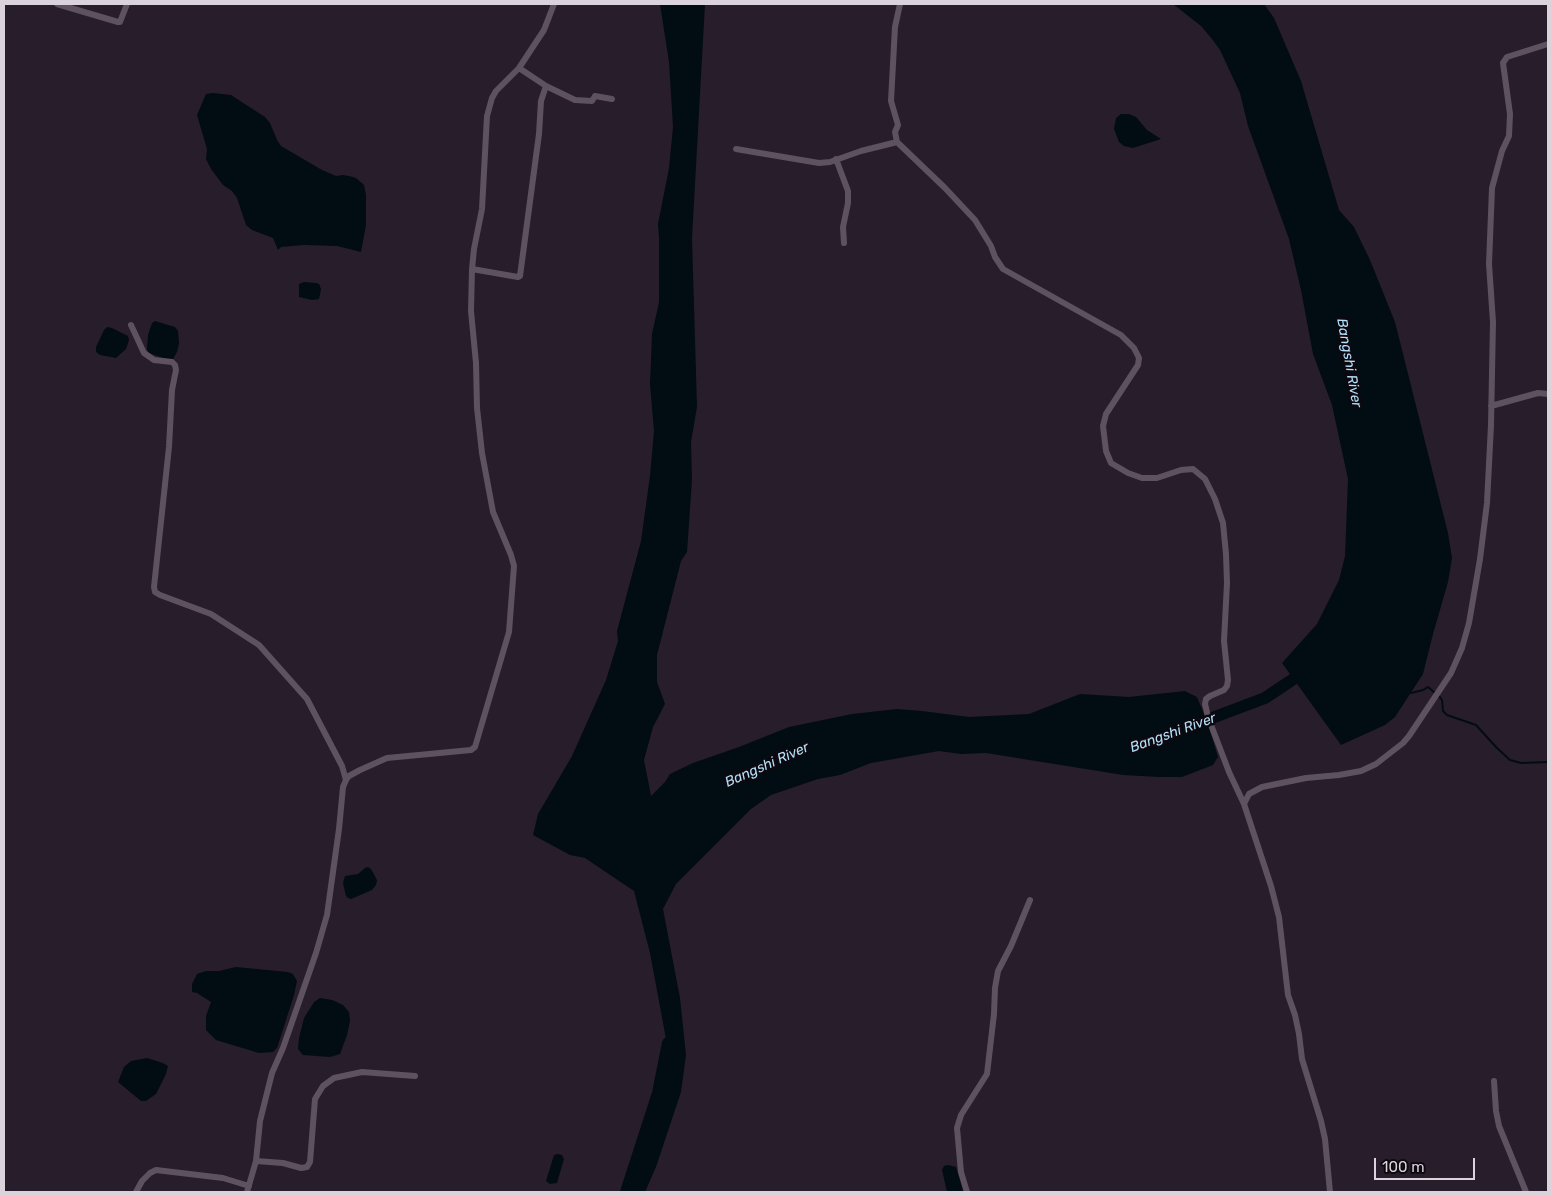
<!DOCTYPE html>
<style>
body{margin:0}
#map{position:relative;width:1552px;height:1196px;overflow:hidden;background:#281d2b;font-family:Rubik,sans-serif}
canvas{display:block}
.frame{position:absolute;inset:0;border:5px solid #dad3dc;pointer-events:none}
.scale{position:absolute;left:1374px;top:1158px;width:101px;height:22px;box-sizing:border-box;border:2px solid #dad3dc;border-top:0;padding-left:6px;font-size:15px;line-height:18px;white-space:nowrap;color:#dad3dc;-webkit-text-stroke:4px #0e090f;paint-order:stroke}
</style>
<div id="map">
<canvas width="1552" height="1196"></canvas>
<div class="frame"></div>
<div class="scale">100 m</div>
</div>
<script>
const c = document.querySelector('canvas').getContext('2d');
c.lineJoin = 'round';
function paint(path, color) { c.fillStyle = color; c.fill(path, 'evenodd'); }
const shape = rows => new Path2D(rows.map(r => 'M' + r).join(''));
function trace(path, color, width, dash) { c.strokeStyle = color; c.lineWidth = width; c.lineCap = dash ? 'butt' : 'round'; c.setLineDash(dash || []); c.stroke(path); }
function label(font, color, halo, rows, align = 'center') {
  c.font = font + ' Rubik,sans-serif'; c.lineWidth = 5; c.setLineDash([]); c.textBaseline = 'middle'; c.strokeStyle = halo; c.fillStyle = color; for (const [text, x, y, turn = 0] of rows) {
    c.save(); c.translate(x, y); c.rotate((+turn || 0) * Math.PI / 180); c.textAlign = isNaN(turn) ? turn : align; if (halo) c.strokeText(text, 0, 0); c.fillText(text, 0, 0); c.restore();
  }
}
paint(shape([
 [660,4,705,4,692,238,697,407,691,442,692,480,687,552,681,561,657,655,657,682,665,704,653,727,644,760,651,796,665,782,670,774,693,763,739,747,789,727,852,714,897,709,922,711,969,717,1029,714,1080,694,1129,697,1185,691,1197,697,1207,721,1218,757,1213,765,1182,777,1159,777,1123,775,986,753,961,754,939,751,871,763,840,775,818,779,771,795,751,809,676,884,663,909,680,998,686,1055,681,1092,656,1167,645,1192,628,1192,663,1080,666,1039,650,953,634,891,585,858,570,855,533,835,538,814,572,756,606,680,618,641,617,631,641,541,650,476,654,431,650,384,652,334,659,302,659,238,658,224,669,168,673,127,669,62],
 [1173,4,1264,4,1274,18,1301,81,1339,210,1354,227,1370,260,1395,322,1448,533,1452,558,1448,582,1433,634,1423,674,1395,717,1385,725,1341,745,1282,663,1317,624,1339,580,1345,556,1348,479,1332,405,1313,354,1301,290,1289,239,1248,126,1240,93,1220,50,1212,39,1201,26],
 [213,93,231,95,265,117,270,123,277,140,281,146,322,170,336,176,343,175,349,176,356,178,364,185,366,195,366,225,361,252,337,246,304,245,281,247,278,250,273,238,252,230,246,225,237,198,232,191,223,185,211,169,206,159,207,149,197,115,206,94],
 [1121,114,1129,114,1136,117,1147,130,1161,139,1133,148,1124,146,1119,142,1114,129,1116,118],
 [304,282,316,283,319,284,321,289,319,299,312,300,299,297,299,284],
 [155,321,175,327,178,331,179,343,177,352,173,359,166,359,149,353,147,349,148,335,152,323],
 [107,327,112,328,128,336,129,340,126,349,116,358,100,355,96,352,96,347,104,330],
 [368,867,371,869,377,880,376,885,372,890,351,899,348,898,346,896,343,883,345,876,358,874,365,868],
 [236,967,288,972,293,974,297,981,294,995,277,1048,273,1052,259,1053,216,1040,206,1030,206,1016,211,1002,197,993,192,992,192,984,197,974,206,971,219,971],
 [320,998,332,1000,343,1005,349,1012,350,1021,347,1035,340,1054,330,1057,303,1055,298,1049,299,1038,304,1018,314,1002],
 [147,1058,163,1063,168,1066,166,1074,156,1094,146,1101,141,1101,118,1082,124,1067,131,1061],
 [558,1154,562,1155,564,1159,557,1183,550,1184,546,1181,554,1155],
 [948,1165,956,1167,963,1191,962,1192,947,1192,942,1170,944,1166]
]), '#020c13');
trace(shape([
 [1411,693,1423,690,1428,687,1435,693],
 [1439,696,1442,700,1443,711,1447,715,1476,725,1496,747,1510,760,1521,763,1548,762]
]), '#020c13', 2);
trace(shape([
 [1196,724,1265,698,1307,670],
 [626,1192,658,1093,668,1043]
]), '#020c13', 12);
trace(shape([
 [57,4,118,22,120,22,127,4],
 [900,4,895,27,891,101,898,125,895,132,897,142,945,188,975,220,991,246,995,257,1003,269,1121,335,1134,348,1139,358,1138,365,1106,414,1103,426,1106,451,1111,463,1128,473,1142,478,1157,478,1181,470,1193,469,1205,479,1215,499,1223,523,1226,554,1227,583,1224,641,1228,680,1227,686,1224,690,1210,696,1206,699,1205,704,1208,717,1229,772,1244,804,1271,886,1279,917,1288,995,1295,1015,1299,1034,1302,1059,1321,1121,1325,1139,1330,1192],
 [546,86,519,68,544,30,554,4],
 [736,149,819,163,830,162,861,151,897,142],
 [836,159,848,191,848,203,843,227,844,243],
 [472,269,474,249,482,209,487,116,492,98,496,91,519,68],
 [131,325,144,353,154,360,172,362,175,365,176,370,172,390,169,447,154,587,155,592,160,595,211,614,259,645,307,699,342,766,346,780],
 [1491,406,1538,393,1548,394],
 [1244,804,1249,794,1262,787,1306,778,1339,775,1361,771,1376,764,1403,743,1409,736,1451,673,1462,648,1469,623,1480,559,1487,503,1491,425,1493,322,1489,264,1492,188,1502,151,1509,136,1510,114,1503,63,1507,57,1548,44],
 [1494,1081,1496,1111,1499,1126,1526,1192],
 [256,1161,283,1163,301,1168,307,1167,310,1162,315,1099,323,1086,334,1078,362,1072,415,1076],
 [136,1192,142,1181,150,1173,156,1170,223,1178,249,1186],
 [247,1192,256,1161,260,1121,272,1073,283,1048,316,953,327,915,339,829,343,787,346,780,349,776,360,770,387,758,471,750,475,747,509,632,514,566,511,555,493,512,482,453,477,408,476,363,471,311,472,269,518,277,520,276,539,134,541,101,546,86,575,100,592,101,595,96,612,99],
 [967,1192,961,1172,957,1128,961,1115,987,1074,994,1014,995,988,998,971,1011,946,1030,900]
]), '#5e5261', 6);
label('italic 14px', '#b2e0fa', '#0e090f', [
 ["Bangshi River",1349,363,80],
 ["Bangshi River",1173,733,-20],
 ["Bangshi River",767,765,-24]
]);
</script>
